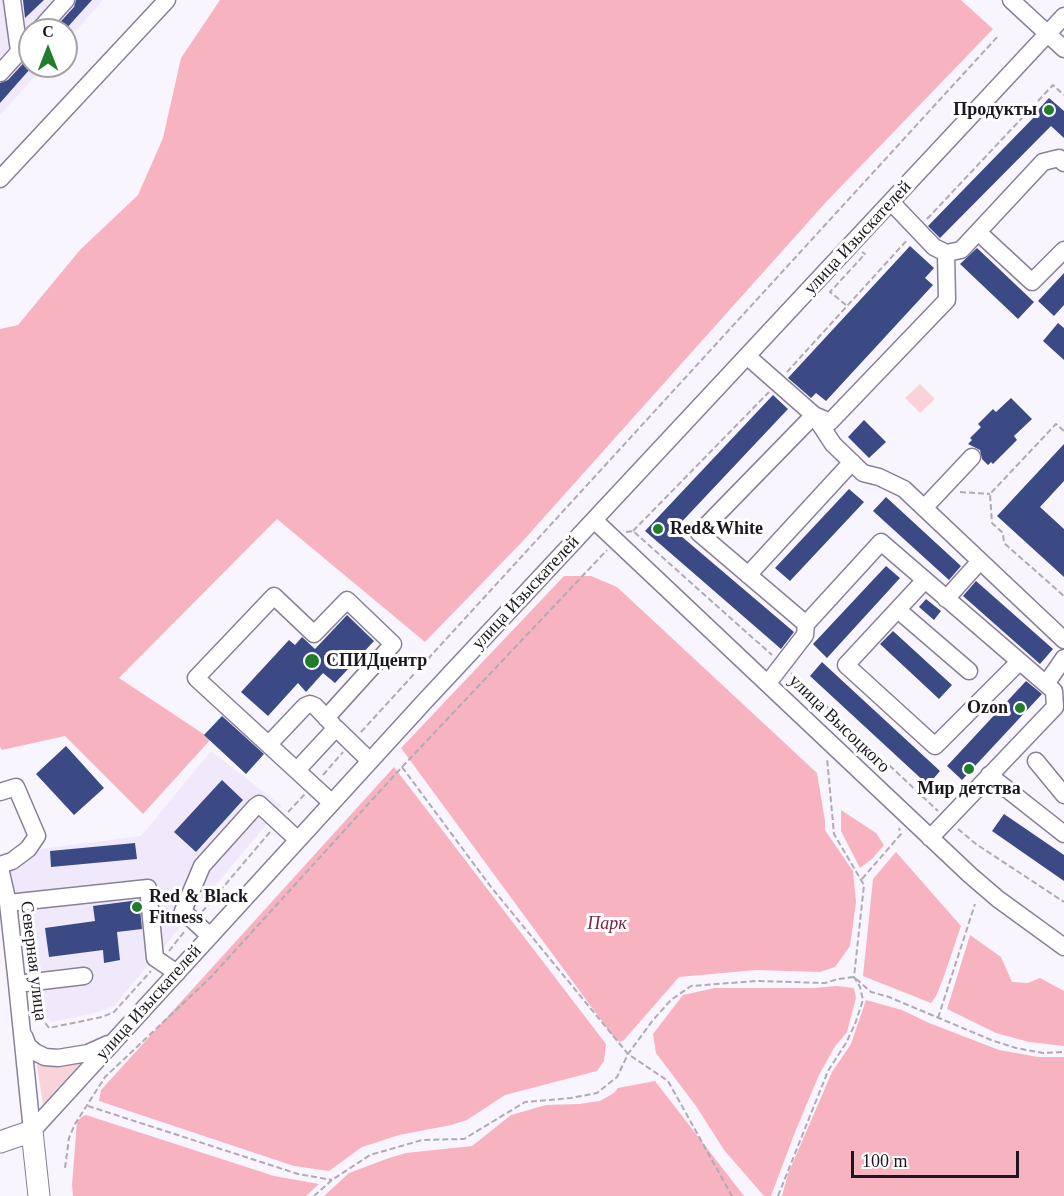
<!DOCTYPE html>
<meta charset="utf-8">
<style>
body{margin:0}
#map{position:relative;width:1064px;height:1196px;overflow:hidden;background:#f9f5ff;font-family:"Times New Roman",serif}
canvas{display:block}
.north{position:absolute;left:18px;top:18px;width:60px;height:60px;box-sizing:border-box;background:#fff;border:2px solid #a4a2a6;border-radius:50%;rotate:0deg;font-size:16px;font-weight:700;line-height:24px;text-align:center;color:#1b1720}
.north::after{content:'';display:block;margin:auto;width:21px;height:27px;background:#217c2b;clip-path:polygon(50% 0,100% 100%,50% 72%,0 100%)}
.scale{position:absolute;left:851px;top:1151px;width:168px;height:27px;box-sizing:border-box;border:3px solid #1b1720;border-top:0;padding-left:8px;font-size:18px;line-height:21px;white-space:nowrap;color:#1b1720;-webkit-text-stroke:4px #fff;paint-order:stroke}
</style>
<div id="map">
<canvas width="1064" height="1196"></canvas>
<div class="north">С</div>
<div class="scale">100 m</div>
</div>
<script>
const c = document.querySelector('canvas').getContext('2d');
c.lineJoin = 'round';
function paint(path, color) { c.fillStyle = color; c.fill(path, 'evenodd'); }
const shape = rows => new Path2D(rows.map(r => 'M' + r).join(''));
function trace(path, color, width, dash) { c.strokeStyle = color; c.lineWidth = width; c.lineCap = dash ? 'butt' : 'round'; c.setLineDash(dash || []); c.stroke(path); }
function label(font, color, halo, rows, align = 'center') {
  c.font = font + ' "Times New Roman",serif'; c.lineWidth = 6; c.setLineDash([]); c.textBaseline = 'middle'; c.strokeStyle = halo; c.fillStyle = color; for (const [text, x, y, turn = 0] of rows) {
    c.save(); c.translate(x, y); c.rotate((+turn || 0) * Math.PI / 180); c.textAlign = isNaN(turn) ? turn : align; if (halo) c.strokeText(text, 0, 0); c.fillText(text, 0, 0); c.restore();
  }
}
paint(shape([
 [0,0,103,0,66,42,66,30,30,30,30,66,44,66,0,115],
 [211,751,282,806,114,1006,95,1013,52,1022,36,1009,10,871,40,849,141,836]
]), '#f0e9fc');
paint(shape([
 [920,384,935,399,920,413,905,398],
 [36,1059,44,1064,61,1067,81,1063,43,1105]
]), '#fad3da');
paint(shape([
 [220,0,961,0,993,29,827,201,521,543,425,642,277,519,119,678,211,739,143,814,65,736,2,750,0,747,0,329,18,325,80,250,138,195,163,138,181,58],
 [564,576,591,576,617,587,817,773,825,821,825,830,853,871,856,902,850,946,835,967,820,972,756,970,679,977,624,1040,620,1042,615,1039,401,748],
 [394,767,606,1044,604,1061,597,1071,505,1095,467,1120,451,1125,399,1135,362,1147,329,1171,294,1166,99,1101,101,1090],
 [841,810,876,833,884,845,872,859,860,868,841,831],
 [896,852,961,926,943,979,936,996,931,1003,863,976,873,879],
 [970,935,1001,957,1012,982,1028,983,1040,978,1064,991,1064,1046,1029,1042,996,1033,947,1009],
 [837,986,854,988,856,998,847,1032,834,1048,819,1075,795,1132,771,1196,764,1196,724,1150,696,1106,656,1053,653,1034,683,995,715,988,814,988],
 [866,1000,902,1010,929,1023,999,1050,1038,1057,1064,1057,1064,1196,782,1196,788,1174,832,1072,851,1044],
 [655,1081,744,1196,324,1196,349,1173,389,1158,406,1153,472,1146,511,1115,546,1105,579,1104,600,1101,614,1093,618,1088],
 [86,1115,274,1176,319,1184,306,1196,73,1196,72,1185,77,1121,83,1116]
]), '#f7b3c0');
paint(shape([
 [23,0,44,0,25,18],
 [76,0,92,0,65,30,53,30,74,7],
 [30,56,30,69,0,103,0,83,8,80],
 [1049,98,1064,111,1064,138,1051,126,940,238,928,226,1038,113,1037,111],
 [910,246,934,268,925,278,933,285,826,401,816,393,811,398,788,378],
 [977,248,1034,302,1018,319,960,264],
 [1064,273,1064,305,1054,316,1038,301],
 [1058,323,1064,328,1064,360,1043,341],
 [773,395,788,409,674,530,794,632,781,649,645,531],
 [1011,398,1032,419,1014,436,1017,440,993,464,991,462,988,465,982,459,980,450,968,444,972,440,970,438,981,427,978,424,993,409,996,412],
 [864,420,886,442,869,458,848,437],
 [1064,444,1064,481,1040,507,1064,529,1064,577,997,516],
 [849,489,864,502,790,581,775,568],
 [886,497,961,566,949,580,873,511],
 [886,566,900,578,827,658,813,644],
 [976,581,1053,649,1040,664,963,596],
 [926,599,941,611,934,620,919,607],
 [347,615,374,641,335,683,323,673,306,692,298,683,268,716,241,692,289,640,295,645,302,637,315,649],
 [893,631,952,685,939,699,880,644],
 [822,662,940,771,928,785,810,676],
 [1026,681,1042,694,962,780,947,766],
 [222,716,264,754,246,774,204,735],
 [66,746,104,788,74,815,36,774],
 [222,780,243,800,196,852,174,832],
 [1004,814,1064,855,1064,881,992,831],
 [135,843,137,859,51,867,50,851],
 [139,900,142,929,117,932,120,960,104,963,103,950,49,957,45,928,95,921,93,906]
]), '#3b4a85');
const minor = shape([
 [12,0,19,51],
 [1011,0,1064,49],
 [39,30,66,0],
 [0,73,30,40],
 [0,179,167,0],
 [892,203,934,247,946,253,961,250,1043,162,1059,158,1064,163],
 [978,232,1032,282,1064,250],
 [946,253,947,300,830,422,814,415,833,444,863,473,879,477,904,489,1064,640],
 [747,356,814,415,699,533,806,624],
 [924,508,972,457],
 [594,520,970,875,998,899,1064,947],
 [748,575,852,462],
 [925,580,846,665,935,746,1019,662],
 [946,599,980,561],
 [898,610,969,671],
 [768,683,805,635,806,624,881,542,1054,691,1055,707,930,838],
 [1046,684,1064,658],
 [326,718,393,644,347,600,314,634,274,596,196,678,332,803],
 [269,744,305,706,310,704,315,706,333,725],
 [1036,761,1064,795],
 [297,770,336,728,370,761],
 [989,775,1064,834],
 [0,792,16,787,37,836,28,849,12,861,0,865],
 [0,868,8,903,17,984,32,1131],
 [8,903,148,888,155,958,177,973],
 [210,936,183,911,202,866,255,807,259,804,298,840],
 [17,984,84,976],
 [24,1036,28,1046,35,1052,45,1057,58,1058,88,1053,108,1044],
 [32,1131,425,701,1064,16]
]);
const major = shape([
 [0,1142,32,1131,39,1196]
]);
trace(minor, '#898097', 19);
trace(major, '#898097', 23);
trace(shape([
 [927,219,1053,85,1064,95],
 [846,305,830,292,865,254,862,252],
 [787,372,908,239],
 [1064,431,1056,424,990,494,992,523,1003,533,1004,543,1064,596],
 [960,492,990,494],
 [633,531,769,392],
 [626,532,633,531,772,655],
 [791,673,938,811],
 [361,732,999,35],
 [402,767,491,887,628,1054,668,1081,732,1196],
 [323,775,343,752],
 [288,812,305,794],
 [958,829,976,844,1064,902],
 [862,879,901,834,899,828],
 [202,912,270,832],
 [169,951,184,932],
 [40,1016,49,1028,102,1017,114,1012,151,971],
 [938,1018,975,904],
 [88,1106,298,1174,332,1180],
 [65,1168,69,1138,75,1124,105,1077,211,977,402,767,607,550],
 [314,1196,332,1180,370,1155,422,1140,464,1139,525,1102,571,1098,597,1093,617,1077,628,1054,653,1020,671,1000,691,986,756,981,825,983,838,979,854,977,871,992,889,997,991,1040,1016,1048,1043,1053,1064,1052],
 [778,1196,828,1071,846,1043,855,1024,863,1000,860,987,854,977,864,885,834,834,827,758]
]), '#afabb5', 2, [6, 3]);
trace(minor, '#fff', 16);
trace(major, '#fff', 21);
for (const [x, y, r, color] of [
 [1049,110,6,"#217c2b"],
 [658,529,6,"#217c2b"],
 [312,661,8,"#217c2b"],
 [1020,708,6,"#217c2b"],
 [969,769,6,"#217c2b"],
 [137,907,6,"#217c2b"]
]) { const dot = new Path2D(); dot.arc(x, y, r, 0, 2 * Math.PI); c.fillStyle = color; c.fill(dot); trace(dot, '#fff', 2); }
label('bold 18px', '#1b1720', '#fff', [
 ["Продукты",1037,110,"right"],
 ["Red&White",670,529],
 ["СПИДцентр",326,661],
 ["Ozon",1008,708,"right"],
 ["Мир детства",969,789,"center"],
 ["Red & Black",149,897],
 ["Fitness",149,918]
], 'left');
label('18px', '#1b1720', '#fff', [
 ["улица Изыскателей",858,238,-47],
 ["улица Изыскателей",526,593,-47],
 ["улица Высоцкого",839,724,44],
 ["Северная улица",33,961,83],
 ["улица Изыскателей",149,1003,-48]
]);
label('italic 18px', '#80213f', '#fff', [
 ["Парк",607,924]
]);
</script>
